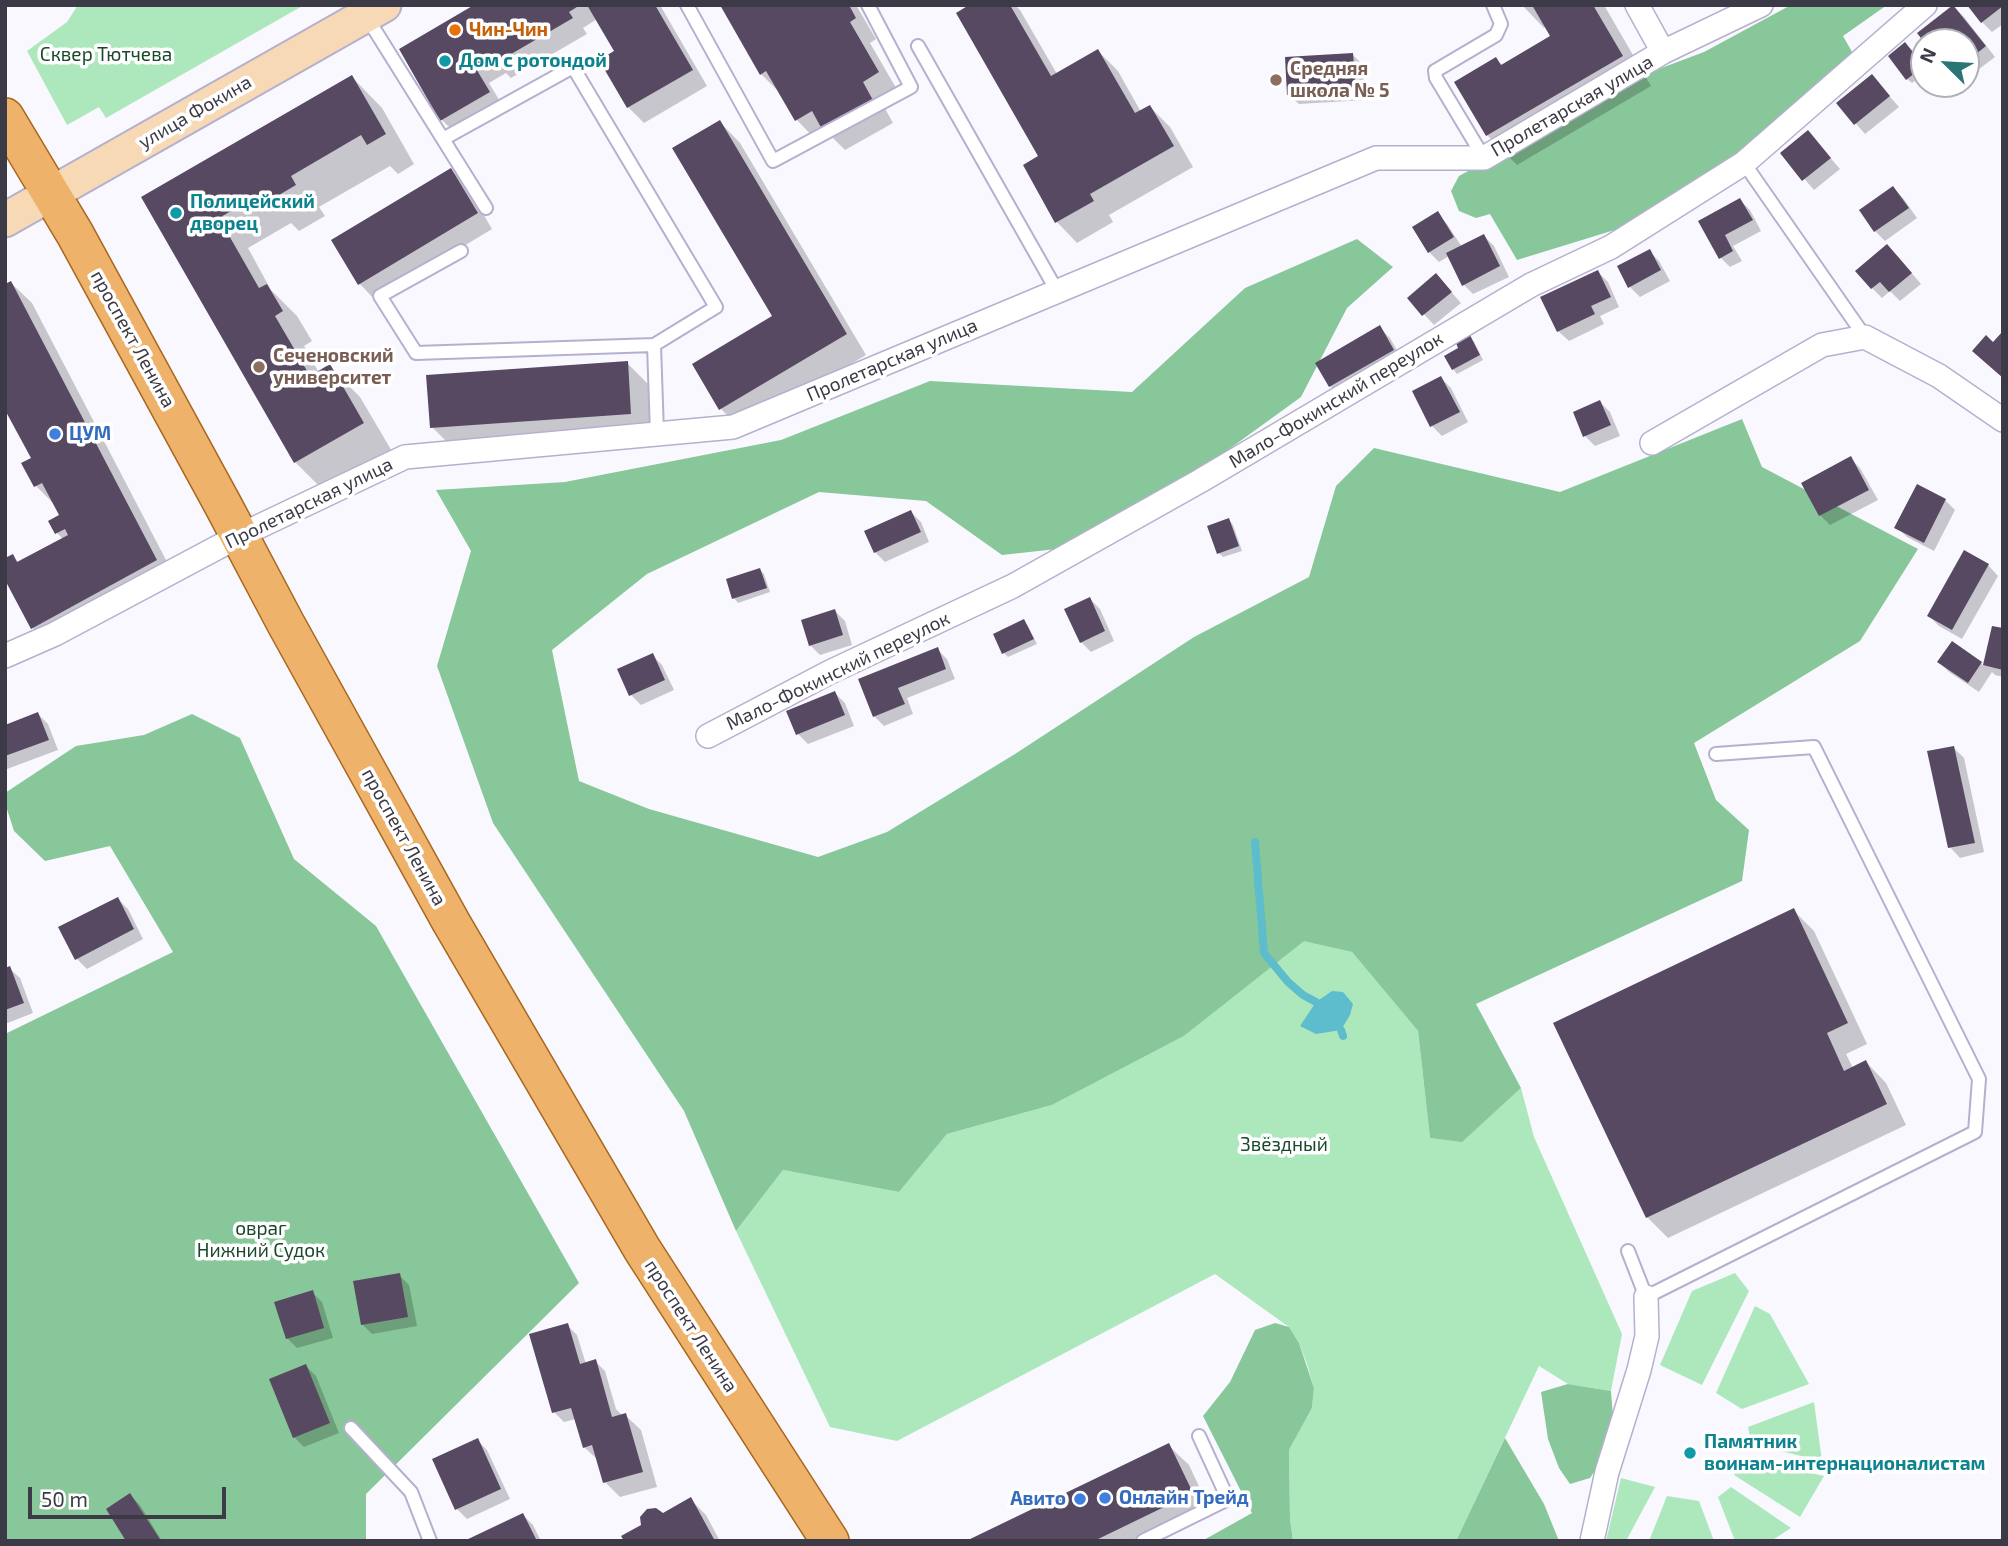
<!DOCTYPE html>
<meta charset="utf-8">
<style>
body{margin:0}
#map{position:relative;width:2008px;height:1546px;overflow:hidden;background:#f9f8ff;font-family:"Exo 2",sans-serif}
canvas{display:block}
.frame{position:absolute;inset:0;border:7px solid #3b3a46;pointer-events:none}
.north{position:absolute;left:1910px;top:28px;width:70px;height:70px;box-sizing:border-box;background:#fff;border:2px solid #b1b0b5;border-radius:50%;rotate:294deg;font-size:19px;font-weight:700;line-height:28px;text-align:center;color:#3b3a46}
.north::after{content:'';display:block;margin:auto;width:24px;height:32px;background:#2b7575;clip-path:polygon(50% 0,100% 100%,50% 72%,0 100%)}
.scale{position:absolute;left:28px;top:1487px;width:198px;height:32px;box-sizing:border-box;border:4px solid #3b3a46;border-top:0;padding-left:9px;font-size:21px;line-height:24px;white-space:nowrap;color:#3b3a46;-webkit-text-stroke:5px #fff;paint-order:stroke}
</style>
<div id="map">
<canvas width="2008" height="1546"></canvas>
<div class="frame"></div>
<div class="north">N</div>
<div class="scale">50 m</div>
</div>
<script>
const c = document.querySelector('canvas').getContext('2d');
c.lineJoin = 'round';
function paint(path, color) { c.fillStyle = color; c.fill(path, 'evenodd'); }
const shape = rows => new Path2D(rows.map(r => 'M' + r).join(''));
function trace(path, color, width, dash) { c.strokeStyle = color; c.lineWidth = width; c.lineCap = dash ? 'butt' : 'round'; c.setLineDash(dash || []); c.stroke(path); }
function label(font, color, halo, rows, align = 'center') {
  c.font = font + ' "Exo 2",sans-serif'; c.lineWidth = 7; c.setLineDash([]); c.textBaseline = 'middle'; c.strokeStyle = halo; c.fillStyle = color; for (const [text, x, y, turn = 0] of rows) {
    c.save(); c.translate(x, y); c.rotate((+turn || 0) * Math.PI / 180); c.textAlign = isNaN(turn) ? turn : align; if (halo) c.strokeText(text, 0, 0); c.fillText(text, 0, 0); c.restore();
  }
}
paint(shape([
 [78,5,304,5,106,118,99,107,67,125,27,51,67,22],
 [1304,940,1352,952,1418,1031,1430,1138,1462,1141,1521,1088,1534,1137,1622,1334,1611,1391,1568,1384,1539,1366,1456,1541,1293,1541,1290,1519,1289,1450,1312,1408,1314,1388,1307,1364,1299,1343,1289,1327,1215,1274,897,1441,830,1427,736,1231,783,1170,899,1192,947,1134,1052,1105,1184,1036],
 [1735,1273,1749,1291,1702,1385,1660,1365,1692,1291],
 [1755,1306,1770,1314,1809,1384,1742,1409,1716,1393],
 [1814,1402,1822,1461,1751,1444,1748,1427],
 [1743,1458,1824,1476,1800,1517,1734,1475],
 [1621,1478,1655,1487,1626,1541,1606,1541],
 [1731,1487,1791,1528,1771,1541,1735,1541,1718,1497],
 [1667,1496,1699,1501,1714,1541,1649,1541]
]), '#ace8bc');
paint(shape([
 [1791,5,1887,5,1843,36,1856,59,1741,156,1621,228,1517,260,1490,214,1476,218,1459,211,1451,191,1459,176,1648,73,1704,52],
 [1357,239,1393,267,1347,308,1301,397,1156,502,1066,548,1002,555,926,501,819,492,647,574,552,650,579,781,649,809,818,857,887,832,1015,754,1194,637,1309,577,1336,486,1374,448,1560,492,1742,419,1762,467,1918,549,1860,641,1694,743,1716,800,1749,830,1742,881,1476,1004,1521,1088,1462,1142,1430,1138,1418,1031,1352,952,1304,941,1184,1036,1052,1105,947,1134,899,1192,783,1170,736,1231,684,1111,493,823,437,666,471,551,436,490,565,482,781,440,930,381,1132,392,1245,288],
 [192,714,240,738,294,859,376,926,579,1283,366,1494,366,1541,5,1541,5,1034,173,952,110,846,45,861,14,831,5,803,5,793,76,746,144,735],
 [1275,1323,1289,1327,1299,1343,1314,1388,1312,1408,1289,1450,1290,1519,1293,1541,1202,1541,1252,1513,1203,1416,1230,1382,1255,1330],
 [1568,1384,1611,1391,1614,1431,1606,1454,1590,1478,1570,1484,1559,1468,1548,1439,1541,1392],
 [1505,1438,1544,1504,1559,1541,1456,1541]
]), '#88c799');
paint(shape([
 [1332,991,1343,992,1353,1004,1350,1015,1341,1030,1316,1034,1300,1026,1316,1002]
]), '#5ebdcd');
paint(shape([
 [478,5,660,5,707,86,644,123,628,107,601,60,616,52,597,19,583,28,587,34,511,78,506,73,489,83,504,108,457,135,442,120],
 [722,5,856,5,876,39,870,43,899,93,882,103,893,123,845,150,829,134,817,141,797,120,781,94,761,74],
 [973,5,1015,5,1020,10,1057,74,1098,51,1118,71,1141,112,1150,107,1170,127,1193,167,1109,215,1113,222,1077,243,1057,222,1025,166,1041,157],
 [1522,5,1604,5,1651,86,1517,165,1487,135,1496,59,1503,66,1552,37,1546,26,1544,28],
 [2003,5,2003,24,1992,32,1982,22],
 [1954,7,1964,17,1995,57,1966,79,1966,42,1927,42],
 [1910,49,1924,67,1924,74,1912,83,1907,79],
 [1353,55,1363,65,1365,100,1299,104,1288,94],
 [1872,76,1899,107,1865,134,1838,103],
 [352,77,382,108,414,164,398,174,390,166,319,207,325,216,299,231,291,223,248,248,271,290,297,316,312,341,304,346,319,373,330,367,360,397,393,453,325,492,295,462,144,198],
 [720,122,740,143,866,355,741,429,721,409,774,317],
 [1808,132,1840,169,1814,190,1782,153],
 [451,170,467,186,492,229,375,300,360,284,334,241],
 [1893,188,1903,198,1917,218,1885,241,1875,231,1861,211],
 [1740,200,1750,210,1761,231,1733,246,1742,261,1730,267,1720,257,1700,222],
 [1437,214,1447,224,1462,247,1484,236,1494,246,1509,277,1473,294,1463,284,1449,256,1439,262,1429,252],
 [1649,251,1659,261,1670,281,1640,297,1630,287],
 [1897,256,1921,284,1900,301,1890,291,1882,298,1872,288],
 [1598,272,1608,282,1619,307,1600,316,1604,324,1569,341,1558,331,1543,298],
 [1436,275,1461,303,1434,325,1409,298],
 [11,283,32,303,177,581,53,649,33,628,5,577,13,556,19,563,63,539,57,533,62,516,57,507,36,486],
 [1380,328,1390,338,1403,361,1340,396,1330,386,1317,363],
 [1469,338,1474,342,1483,360,1457,374,1453,369,1461,349],
 [627,363,648,384,651,434,453,448,432,427],
 [1441,378,1451,388,1468,422,1442,436,1432,426],
 [1600,402,1610,412,1620,436,1595,446,1585,436],
 [1850,458,1860,468,1878,500,1830,525,1820,515],
 [1945,500,1955,510,1934,551,1907,537,1897,527],
 [911,512,921,522,929,542,885,562,875,552],
 [1229,520,1233,525,1242,551,1223,557,1219,553],
 [1988,565,1998,576,1962,639,1939,626,1929,616],
 [760,570,764,574,770,592,738,603,734,598],
 [1090,599,1100,609,1114,641,1091,652,1081,642],
 [835,611,845,621,852,645,820,655,810,645],
 [1024,621,1028,626,1037,644,1008,657,1004,653],
 [1993,628,2003,630,2003,677,1995,675,1992,672,1979,692,1949,672,1939,662,1981,663,1984,666],
 [937,649,947,659,955,679,907,698,913,714,884,726,874,716,860,680],
 [652,655,662,665,674,690,641,705,631,695,619,670],
 [835,693,845,703,854,726,808,744,798,734],
 [38,714,48,724,58,750,7,769,5,767,5,727],
 [1954,748,1964,758,1984,852,1960,858,1950,847],
 [118,899,128,909,143,939,87,969,77,959],
 [1794,911,1814,931,1867,1044,1846,1054,1853,1068,1866,1062,1886,1083,1906,1125,1668,1238,1647,1217,1556,1024],
 [9,968,20,978,33,1013,5,1024,5,970],
 [399,1275,409,1285,417,1326,372,1334,362,1324],
 [312,1292,322,1302,333,1338,297,1348,287,1338],
 [567,1325,577,1335,586,1364,595,1361,605,1371,616,1409,622,1415,625,1415,641,1430,657,1487,620,1497,605,1482,599,1461,584,1447,576,1419,564,1422,554,1412],
 [306,1366,316,1376,339,1433,304,1447,294,1437],
 [477,1440,487,1450,510,1499,467,1519,457,1509],
 [1168,1445,1189,1465,1212,1514,1156,1541,970,1541],
 [130,1495,140,1505,162,1541,128,1541],
 [690,1499,706,1515,720,1541,626,1541,663,1515],
 [523,1515,533,1525,541,1541,468,1541]
]), '#0003');
trace(shape([
 [1255,842,1264,953,1288,982,1303,995,1316,1002],
 [1341,1030,1343,1036]
]), '#5ebdcd', 8);
paint(shape([
 [474,5,580,5,569,12,573,18,494,64,491,57,475,67,490,92,440,121,399,49],
 [587,5,655,5,693,70,627,108,599,60,614,51],
 [720,5,849,5,856,18,850,22,879,72,863,82,874,102,823,131,812,111,795,121,766,71,760,75],
 [969,5,1010,5,1051,76,1098,49,1135,113,1150,105,1174,146,1090,194,1094,201,1055,223,1023,165,1038,156,956,13],
 [1532,5,1593,5,1623,56,1486,136,1454,82,1496,57,1501,65,1550,36],
 [1953,5,1986,46,1966,62,1966,42,1924,42,1917,33],
 [1967,5,2003,5,2003,6,1981,23],
 [1905,42,1924,66,1906,80,1888,56],
 [1353,53,1356,90,1287,95,1285,57],
 [1872,74,1890,96,1854,125,1836,103],
 [352,75,386,134,367,145,361,135,291,176,296,185,267,202,262,193,219,218,259,288,267,284,283,311,275,316,310,376,330,364,364,423,294,463,141,197],
 [720,120,847,334,719,410,692,364,772,316,672,148],
 [1808,130,1831,158,1802,181,1780,153],
 [451,168,478,213,358,285,331,240],
 [1893,186,1909,208,1874,232,1859,210],
 [1740,198,1753,220,1725,235,1733,251,1719,259,1698,221],
 [1438,211,1454,237,1428,253,1412,227],
 [1484,234,1500,266,1462,286,1446,253],
 [1887,244,1912,273,1889,292,1880,282,1871,289,1855,271],
 [1650,249,1661,270,1628,288,1617,266],
 [1598,270,1611,297,1591,306,1595,314,1557,332,1540,297],
 [1436,273,1452,292,1422,316,1407,298],
 [11,281,157,560,31,629,5,580,5,558,13,554,17,562,68,535,65,529,55,534,48,521,59,515,42,483,34,487,21,463,31,458,5,410,5,284],
 [1380,325,1394,350,1329,387,1315,363],
 [2003,331,2003,378,1972,351,1986,335,1993,342],
 [1470,335,1480,355,1452,370,1444,356,1458,348,1456,343],
 [628,361,631,414,430,428,426,375],
 [1441,376,1460,412,1430,427,1412,391],
 [1600,400,1611,425,1583,437,1573,412],
 [1851,456,1869,490,1819,516,1801,483],
 [1917,484,1946,499,1924,543,1894,528],
 [911,510,921,532,874,553,864,531],
 [1229,518,1239,546,1217,554,1207,526],
 [1964,550,1989,564,1952,630,1927,616],
 [760,568,767,588,732,599,726,579],
 [1090,597,1105,631,1080,643,1064,609],
 [835,609,843,635,809,646,801,620],
 [1024,619,1034,639,1002,654,993,634],
 [1992,626,2003,628,2003,670,1983,665],
 [1952,641,1982,662,1968,683,1937,662],
 [938,647,946,669,898,688,905,704,873,717,858,679],
 [653,653,665,680,629,696,617,669],
 [835,691,845,715,796,735,786,711],
 [38,712,49,740,5,756,5,725],
 [1954,746,1975,843,1948,848,1927,751],
 [118,897,134,929,75,960,58,927],
 [1794,908,1848,1023,1827,1033,1844,1071,1866,1060,1887,1104,1646,1218,1553,1023],
 [10,966,24,1003,5,1010,5,968],
 [400,1273,408,1317,361,1325,353,1281],
 [313,1290,324,1328,286,1339,274,1302],
 [568,1323,580,1364,596,1359,612,1417,626,1413,643,1472,603,1483,592,1445,583,1448,571,1408,552,1413,529,1334],
 [306,1364,330,1423,293,1438,269,1379],
 [478,1438,501,1489,455,1510,432,1459],
 [1169,1443,1193,1493,1094,1541,966,1541],
 [130,1493,161,1541,126,1541,106,1509],
 [691,1497,715,1541,624,1541,621,1536,641,1525,640,1517,647,1509,656,1508,663,1513],
 [523,1513,537,1541,464,1541]
]), '#564961');
const lane = shape([
 [687,5,773,161,911,87,868,5],
 [366,16,486,208],
 [918,46,1057,291],
 [443,139,573,67,716,307,654,345,416,353,380,296,461,251],
 [1484,158,1436,78,1435,71,1496,35,1501,24,1493,5],
 [1744,163,1865,337],
 [654,345,657,433],
 [1628,1251,1646,1297,1975,1132,1979,1079,1814,747,1716,754],
 [351,1428,411,1492,430,1541],
 [1143,1541,1228,1499,1199,1436]
]);
const street = shape([
 [1637,5,1663,52],
 [1652,443,1822,345,1865,337,1939,376,2003,420],
 [5,656,55,634,239,536,405,457,733,427,1376,158,1484,158,1663,52,1761,5],
 [708,736,830,672,1013,586,1200,481,1531,285,1611,247,1744,163,1925,5],
 [1592,1541,1607,1472,1639,1370,1647,1336,1646,1297]
]);
const secondary = shape([
 [5,220,384,5]
]);
const primary = shape([
 [5,117,75,234,223,505,286,624,451,922,642,1249,830,1541]
]);
trace(lane, '#b4b0ce', 16);
trace(street, '#b4b0ce', 26);
trace(secondary, '#b4b0ce', 37);
trace(primary, '#a8671d', 40);
trace(lane, '#fff', 12);
trace(street, '#fff', 23);
trace(secondary, '#f7d9b5', 33);
trace(primary, '#eeb26a', 37);
for (const [x, y, r, color] of [
 [455,30,7,"#e8710a"],
 [445,61,7,"#0f9aa8"],
 [1276,80,7,"#8d6e63"],
 [176,213,7,"#0f9aa8"],
 [259,367,7,"#8d6e63"],
 [55,434,7,"#3f7fe0"],
 [1690,1453,7,"#0f9aa8"],
 [1105,1498,7,"#3f7fe0"],
 [1080,1499,7,"#3f7fe0"]
]) { const dot = new Path2D(); dot.arc(x, y, r, 0, 2 * Math.PI); c.fillStyle = color; c.fill(dot); trace(dot, '#fff', 2.5); }
label('bold 19px', '#c56008', '#fff', [
 ["Чин-Чин",469,30]
], 'left');
label('19px', '#19482a', '#fff', [
 ["Сквер Тютчева",106,55],
 ["Звёздный",1284,1145],
 ["овраг",261,1229],
 ["Нижний Судок",261,1251]
]);
label('bold 19px', '#0d838f', '#fff', [
 ["Дом с ротондой",459,61],
 ["Полицейский",190,202],
 ["дворец",190,224],
 ["Памятник",1704,1442],
 ["воинам-интернационалистам",1704,1464]
], 'left');
label('bold 19px', '#785e54', '#fff', [
 ["Средняя",1290,69],
 ["школа № 5",1290,91],
 ["Сеченовский",273,356],
 ["университет",273,378]
], 'left');
label('19px', '#3b3a46', '#fff', [
 ["Пролетарская улица",1572,106,-30],
 ["улица Фокина",195,112,-30],
 ["проспект Ленина",133,339,61],
 ["Пролетарская улица",892,360,-23],
 ["Мало-Фокинский переулок",1336,400,-31],
 ["Пролетарская улица",309,503,-26],
 ["Мало-Фокинский переулок",838,671,-26],
 ["проспект Ленина",404,837,61],
 ["проспект Ленина",691,1326,57]
]);
label('bold 19px', '#366cbe', '#fff', [
 ["ЦУМ",69,434],
 ["Онлайн Трейд",1119,1498],
 ["Авито",1066,1499,"right"]
], 'left');
</script>
